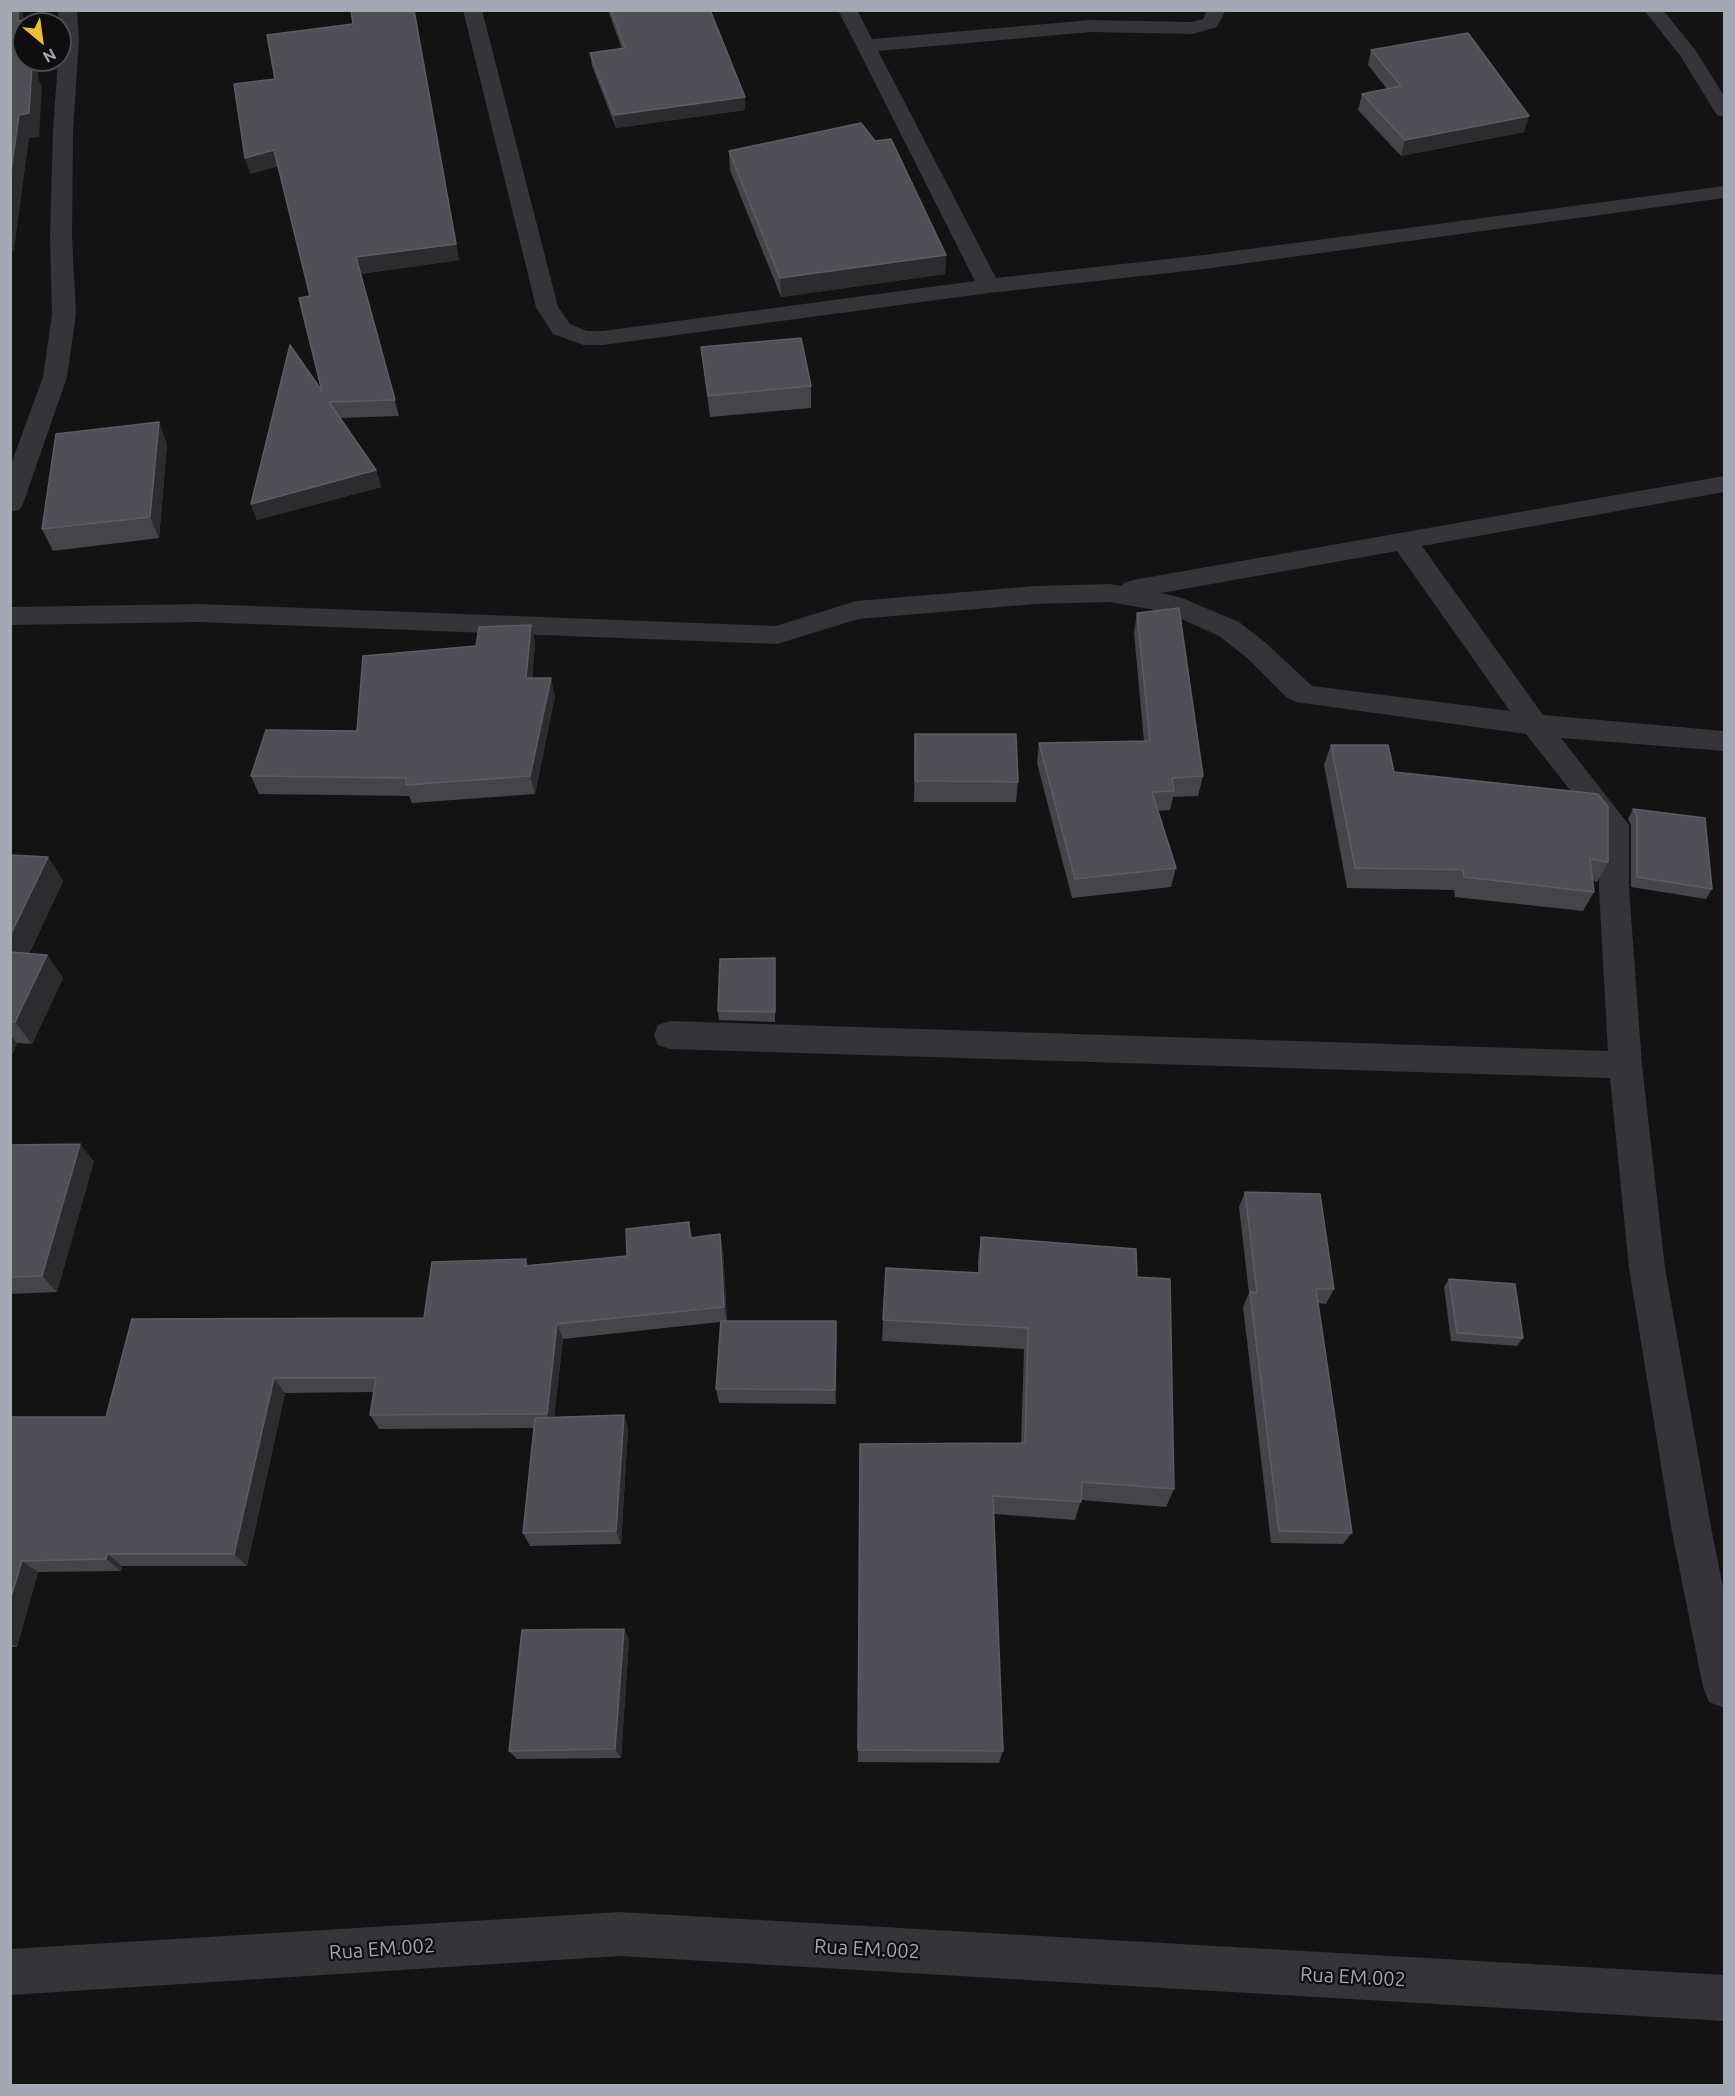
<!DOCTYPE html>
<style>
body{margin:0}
#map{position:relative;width:1735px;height:2096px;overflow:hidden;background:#131314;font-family:Ubuntu,sans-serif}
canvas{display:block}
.frame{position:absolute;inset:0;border:12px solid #a4a8b4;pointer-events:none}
.north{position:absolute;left:12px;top:12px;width:60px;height:60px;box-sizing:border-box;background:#0e0e0f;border:2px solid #4a4c51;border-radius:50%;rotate:151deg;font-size:16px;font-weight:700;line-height:24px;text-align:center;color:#a4a8b4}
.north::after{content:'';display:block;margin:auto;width:21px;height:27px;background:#eebe31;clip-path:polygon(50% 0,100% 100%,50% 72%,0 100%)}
</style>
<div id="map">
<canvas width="1735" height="2096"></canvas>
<div class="frame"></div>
<div class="north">N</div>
</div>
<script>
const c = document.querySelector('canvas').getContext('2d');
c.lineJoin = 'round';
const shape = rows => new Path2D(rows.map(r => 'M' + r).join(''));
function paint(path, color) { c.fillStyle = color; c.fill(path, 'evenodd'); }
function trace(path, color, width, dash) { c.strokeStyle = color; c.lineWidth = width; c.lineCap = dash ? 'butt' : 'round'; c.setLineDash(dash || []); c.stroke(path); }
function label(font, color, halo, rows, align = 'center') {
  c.font = font + ' Ubuntu,sans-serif'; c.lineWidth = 4.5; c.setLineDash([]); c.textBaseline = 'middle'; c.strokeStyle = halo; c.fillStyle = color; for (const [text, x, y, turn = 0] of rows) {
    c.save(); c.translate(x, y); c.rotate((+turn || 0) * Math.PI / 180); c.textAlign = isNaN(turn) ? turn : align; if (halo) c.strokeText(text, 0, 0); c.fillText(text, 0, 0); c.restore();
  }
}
paint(shape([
 [58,10,77,10,79,39,73,131,72,237,76,314,67,377,23,504,19,510,10,512,10,467,43,377,52,314,50,237,53,131,58,60,60,60,58,10],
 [463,10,482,10,558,307,570,324,587,331,603,331,975,281,838,10,857,10,872,39,1091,20,1192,22,1203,19,1207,10,1226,10,1217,27,1193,34,1091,32,878,51,996,278,1204,255,1724,186,1724,198,1204,269,989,293,603,345,584,345,553,334,536,307,463,10],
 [1644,10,1663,10,1696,51,1724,96,1724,117,1717,115,1681,57,1644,10],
 [1724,476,1724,492,1422,546,1543,715,1724,731,1724,751,1561,738,1629,825,1629,889,1642,1065,1665,1268,1711,1527,1724,1592,1724,1708,1709,1702,1703,1687,1671,1527,1629,1268,1610,1078,670,1049,658,1045,654,1035,658,1025,670,1021,1608,1051,1599,889,1599,827,1526,734,1296,702,1286,697,1246,657,1219,636,1166,612,1110,602,1036,604,858,619,777,644,200,622,10,625,10,607,200,604,776,626,856,601,1036,586,1110,584,1121,586,1124,583,1133,580,1724,476],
 [1397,551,1510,711,1312,686,1266,643,1239,622,1182,598,1161,593,1397,551],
 [620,1912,1724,1975,1724,2021,620,1956,10,1995,10,1949,620,1912]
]), '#343439');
paint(shape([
 [351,10,414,10,459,260,360,274,399,416,340,418,376,470,381,487,257,520,251,504,322,391,310,296,278,166,250,174,353,24],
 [608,10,710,10,745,97,745,110,616,128,592,66,590,53,622,49],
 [1371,50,1524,132,1401,156,1358,110,1362,94,1387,89,1368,65],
 [729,151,946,255,945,274,781,297,730,170],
 [701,347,811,386,811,408,710,417],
 [167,444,159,538,53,551,42,529],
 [1137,613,1203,776,1198,796,1173,797,1170,810,1158,811,1176,868,1171,887,1072,898,1037,763,1039,743,1144,741,1134,633],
 [531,625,535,643,532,678,555,696,535,794,412,803,409,796,259,794,251,776,357,731,476,646],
 [915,734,1018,782,1016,802,914,802],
 [1331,745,1608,862,1597,882,1593,881,1594,892,1583,911,1455,897,1454,890,1347,888,1324,765],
 [1633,809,1712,889,1706,899,1631,887,1631,825,1628,819],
 [10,855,48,857,63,881,29,954,47,955,63,978,32,1044,17,1043,10,1060],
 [775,967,775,1022,719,1020,718,1011],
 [10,1150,94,1161,57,1292,10,1294],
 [1245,1192,1334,1289,1326,1304,1318,1303,1352,1533,1343,1544,1271,1543,1243,1307,1249,1293,1239,1207],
 [689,1222,692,1237,723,1251,727,1321,836,1321,836,1404,719,1403,716,1389,720,1322,563,1339,554,1417,624,1415,628,1429,621,1544,530,1546,523,1533,534,1428,379,1429,370,1415,373,1392,285,1393,247,1566,122,1566,121,1571,38,1572,17,1647,10,1647,10,1417,106,1417,424,1318,526,1259,528,1265,627,1256],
 [981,1237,1137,1277,1174,1489,1166,1507,1081,1500,1075,1520,994,1514,1003,1751,999,1763,858,1762,858,1750,1021,1443,1024,1349,882,1341,883,1320,978,1273,978,1260],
 [1449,1279,1523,1338,1517,1346,1451,1341,1444,1287],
 [624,1629,629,1640,621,1758,517,1759,509,1751]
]), '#444449');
paint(shape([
 [18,10,21,10,26,24,18,21],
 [414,10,459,260,360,274,356,257],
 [28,60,39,60,38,78,42,87,39,137,29,138,14,251,10,251,10,178],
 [745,97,745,110,616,128,614,115],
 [1529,116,1524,132,1401,156,1405,140],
 [274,150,279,166,250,174,245,158],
 [946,255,945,274,781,297,780,278],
 [159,422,167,444,159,538,150,517],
 [376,470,381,487,257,520,251,504],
 [531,625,535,643,531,696,526,678],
 [551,678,555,696,535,794,530,776],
 [48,857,63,881,19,975,10,962,10,936],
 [47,955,63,978,32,1044,15,1022],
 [10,1035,17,1043,10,1060],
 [80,1144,94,1161,57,1292,42,1276],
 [720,1234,723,1251,727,1322,724,1307],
 [836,1321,837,1337,836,1404,835,1390],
 [557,1324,563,1339,553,1428,547,1414],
 [274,1378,285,1393,247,1566,234,1554],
 [624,1415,628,1429,621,1544,616,1531],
 [107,1554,122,1566,121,1571,106,1559],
 [22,1561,38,1572,17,1647,10,1643,10,1600],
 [624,1629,629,1640,621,1758,615,1749]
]), '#2c2c2f');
const building = shape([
 [10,10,18,10,18,21,31,19,31,24,24,24,24,60,28,60,28,65,32,64,29,113,19,115,10,178,10,10],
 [351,10,414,10,456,244,356,257,395,400,329,402,376,470,251,504,290,345,322,391,299,298,310,296,274,150,245,158,234,84,275,79,267,35,353,24,351,10],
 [611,10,710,10,745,97,614,115,590,53,625,48,611,10],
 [1468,33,1529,116,1405,140,1362,94,1401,86,1371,50,1468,33],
 [861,123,875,141,891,139,946,255,780,278,729,151,861,123],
 [801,338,811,386,708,396,701,347,801,338],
 [159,422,150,517,42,529,56,434,159,422],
 [1179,608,1203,776,1172,778,1174,791,1152,792,1176,868,1075,879,1039,743,1150,741,1137,613,1179,608],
 [531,625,526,678,551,678,530,776,406,785,406,778,251,776,266,730,357,731,363,656,476,646,479,627,531,625],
 [915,734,1016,734,1018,782,915,781,915,734],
 [1331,745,1388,745,1394,772,1598,794,1608,807,1608,862,1590,859,1594,892,1464,877,1463,870,1355,868,1331,745],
 [1633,809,1705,818,1712,889,1637,877,1637,815,1633,809],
 [10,855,48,857,10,936,10,855],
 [10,952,47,955,15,1022,10,1022,10,952],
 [775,958,775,1012,718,1011,720,959,775,958],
 [80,1144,42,1276,10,1277,10,1150,12,1145,80,1144],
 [1245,1192,1320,1194,1334,1289,1316,1289,1352,1533,1279,1531,1250,1292,1257,1293,1245,1192],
 [689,1222,690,1238,720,1234,724,1307,557,1324,547,1414,370,1415,376,1378,274,1378,234,1554,107,1554,106,1559,22,1561,10,1600,10,1417,106,1417,132,1319,424,1318,432,1262,526,1259,525,1266,627,1256,626,1229,689,1222],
 [981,1237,1136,1249,1137,1277,1170,1279,1174,1489,1082,1482,1081,1502,993,1496,1003,1751,858,1750,860,1444,1025,1443,1028,1328,883,1320,886,1268,980,1273,981,1237],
 [1449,1279,1515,1284,1523,1338,1457,1333,1449,1279],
 [721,1321,836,1321,835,1390,716,1389,721,1321],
 [624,1415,616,1531,523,1533,535,1418,624,1415],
 [624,1629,615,1749,509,1751,522,1630,624,1629]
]);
paint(building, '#4f4f55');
trace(building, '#5c5d64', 1.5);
label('20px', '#a4a8b4', '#0e0e0f', [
 ["Rua EM.002",382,1949,-4],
 ["Rua EM.002",867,1949,3],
 ["Rua EM.002",1353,1977,3]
]);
</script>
